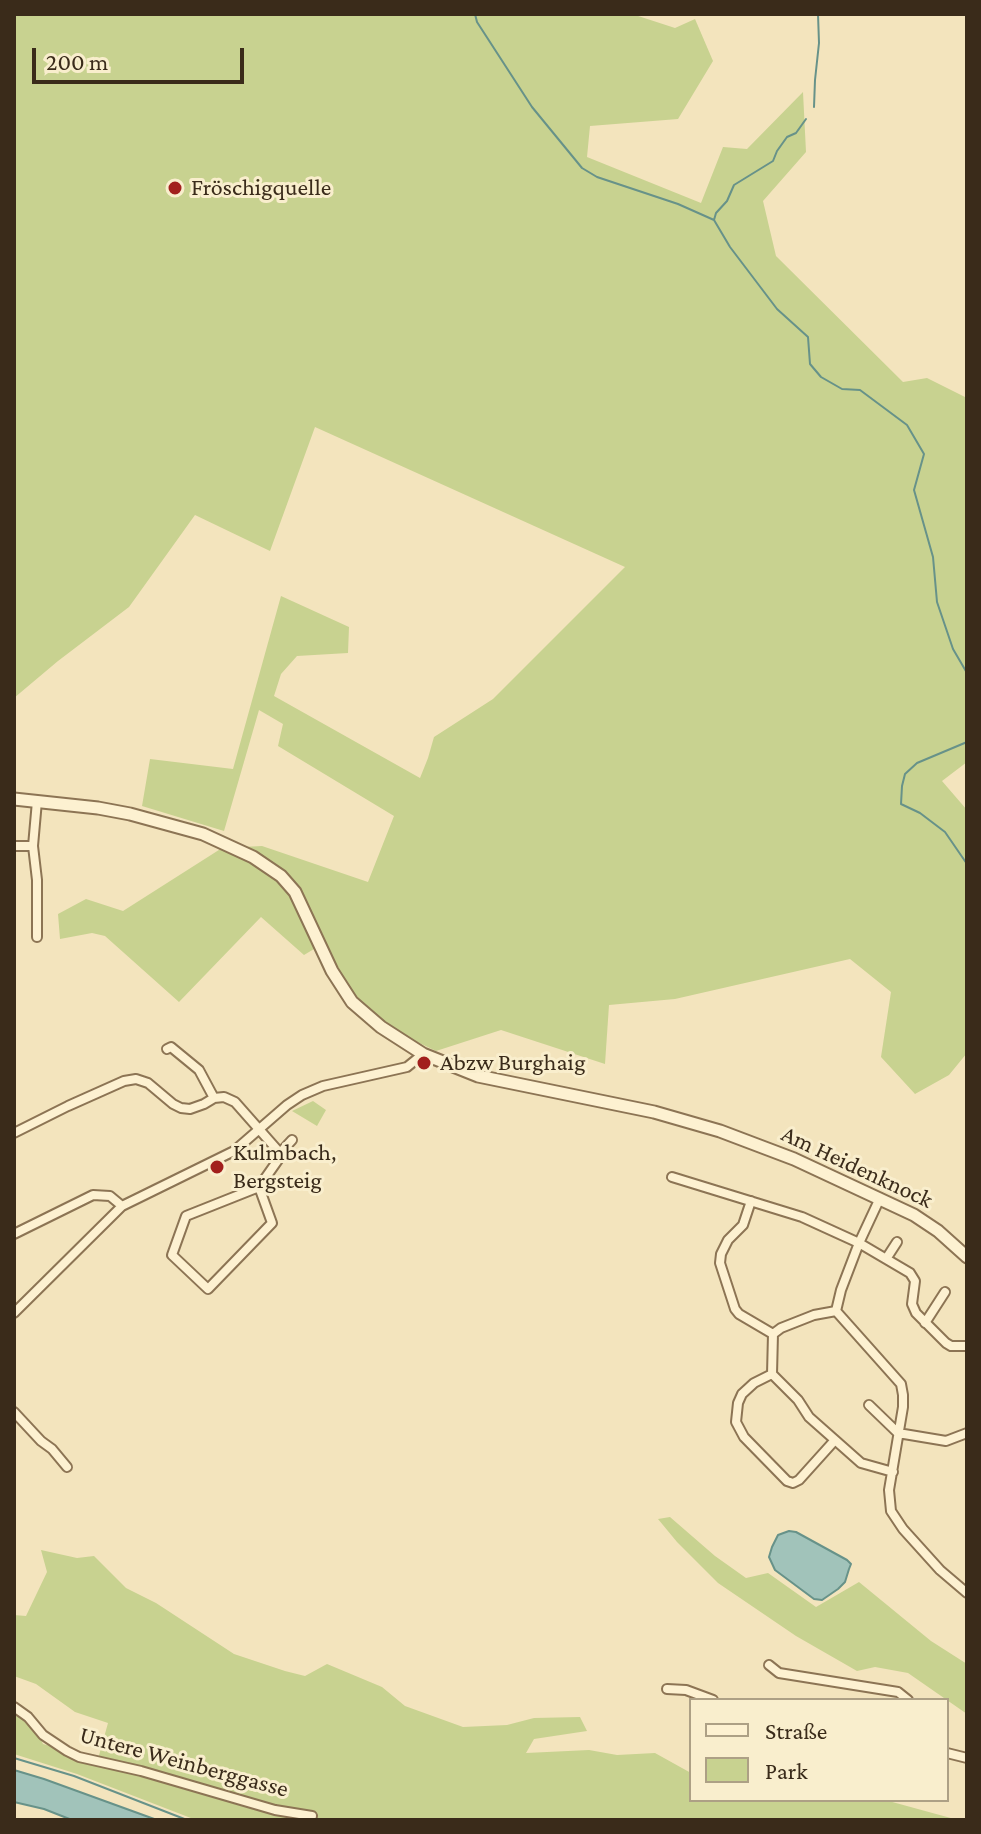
<!DOCTYPE html>
<meta charset="utf-8">
<style>
body{margin:0}
#map{position:relative;width:981px;height:1834px;overflow:hidden;background:#f3e4bd;font-family:"Crimson Pro",serif}
canvas{display:block}
.frame{position:absolute;inset:0;border:16px solid #3a2b1a;pointer-events:none}
.legend{position:absolute;left:689px;top:1698px;width:260px;height:104px;box-sizing:border-box;background:#f9eecd;border:2px solid #ada085;margin:0;padding:10px 14px;list-style:none;font-size:24px;color:#3a2b1a}
.legend li{display:flex;align-items:center;gap:16px;height:40px}
.legend b{width:40px;border:2px solid #ada085}
.scale{position:absolute;left:32px;top:48px;width:212px;height:36px;box-sizing:border-box;border:4px solid #3a2b1a;border-top:0;padding-left:10px;font-size:24px;line-height:28px;white-space:nowrap;color:#3a2b1a;-webkit-text-stroke:6px #f9eecd;paint-order:stroke}
</style>
<div id="map">
<canvas width="981" height="1834"></canvas>
<div class="frame"></div>
<ul class="legend">
<li><b style="height:10px;background:#fdf1d1"></b>Straße</li>
<li><b style="height:22px;background:#c8d290"></b>Park</li>
</ul>
<div class="scale">200 m</div>
</div>
<script>
const c = document.querySelector('canvas').getContext('2d');
c.lineJoin = 'round';
function paint(path, color) { c.fillStyle = color; c.fill(path, 'evenodd'); }
const shape = rows => new Path2D(rows.map(r => 'M' + r).join(''));
function trace(path, color, width, dash) { c.strokeStyle = color; c.lineWidth = width; c.lineCap = dash ? 'butt' : 'round'; c.setLineDash(dash || []); c.stroke(path); }
function label(font, color, halo, rows, align = 'center') {
  c.font = font + ' "Crimson Pro",serif'; c.lineWidth = 6; c.setLineDash([]); c.textBaseline = 'middle'; c.strokeStyle = halo; c.fillStyle = color; for (const [text, x, y, turn = 0] of rows) {
    c.save(); c.translate(x, y); c.rotate((+turn || 0) * Math.PI / 180); c.textAlign = isNaN(turn) ? turn : align; if (halo) c.strokeText(text, 0, 0); c.fillText(text, 0, 0); c.restore();
  }
}
paint(shape([
 [16,14,632,14,675,28,695,19,713,61,678,119,590,126,587,157,701,203,723,147,747,149,803,92,806,152,763,201,776,256,903,382,927,378,967,398,967,762,942,781,967,810,967,1053,949,1075,915,1094,881,1057,891,992,850,959,675,999,609,1005,605,1064,501,1030,436,1051,388,1028,356,1001,324,943,304,955,261,917,179,1002,105,936,92,933,60,939,58,914,86,899,123,911,222,848,262,846,368,882,394,816,278,746,283,724,259,710,224,831,142,806,150,759,233,769,281,596,349,627,348,653,297,656,281,674,274,696,420,778,428,758,434,737,493,699,625,567,315,427,270,551,195,515,129,607,58,661,14,698,14,15],
 [313,1101,326,1110,317,1126,292,1111],
 [670,1517,715,1556,746,1578,768,1573,816,1607,859,1582,931,1641,967,1664,967,1714,908,1673,875,1667,857,1671,796,1636,718,1583,677,1542,658,1519],
 [41,1550,77,1558,94,1556,126,1588,156,1603,234,1654,285,1671,305,1676,327,1664,382,1687,405,1706,463,1727,507,1725,534,1718,580,1717,587,1731,534,1739,526,1753,589,1750,617,1755,655,1753,691,1773,691,1800,885,1800,958,1820,196,1820,77,1774,14,1754,14,1712,38,1733,43,1744,98,1759,108,1723,75,1712,36,1684,14,1676,14,1615,26,1616,47,1572]
]), '#c8d290');
const water = shape([
 [789,1531,796,1532,847,1560,851,1564,849,1569,845,1582,838,1589,822,1600,814,1599,775,1570,769,1557,772,1547,778,1535,789,1531],
 [14,1770,44,1779,157,1820,72,1820,44,1809,14,1802,14,1770]
]);
paint(water, '#a1c3ba');
trace(water, '#679289', 2);
trace(shape([
 [475,14,477,22,532,107,582,168,597,177,678,204,714,220,730,247,777,309,808,337,810,364,821,377,842,389,860,390,907,425,924,454,914,490,933,557,937,602,953,649,967,673],
 [814,107,815,80,819,43,818,14],
 [714,220,716,213,727,201,734,185,773,161,777,151,787,137,796,133,806,119],
 [967,742,917,763,905,774,902,786,901,804,920,813,945,832,967,864],
 [14,1758,74,1776,187,1820]
]), '#679289', 2);
const minor = shape([
 [14,846,33,846],
 [37,937,37,880,33,846,37,801],
 [167,1049,171,1047,199,1070,214,1098],
 [14,1133,68,1106,124,1081,136,1079,148,1083,173,1104,181,1108,190,1109,204,1104,214,1098,224,1097,235,1102,280,1153,278,1160,259,1187,186,1216,172,1255,208,1289,272,1223,259,1187],
 [280,1153,292,1140],
 [672,1177,802,1217,859,1243,910,1273,915,1281,912,1304,916,1313,946,1343,951,1346,967,1346],
 [880,1198,859,1243,841,1290,836,1311,901,1384,903,1395,903,1407,889,1490,891,1511,903,1529,940,1570,967,1593],
 [751,1201,743,1225,728,1240,721,1254,720,1263,735,1309,739,1314,773,1334],
 [14,1234,93,1195,110,1196,122,1206],
 [886,1259,897,1242],
 [14,1313,122,1206,234,1151,287,1105,302,1095,323,1086,407,1067,423,1054],
 [925,1323,945,1292],
 [773,1334,781,1328,814,1315,836,1311],
 [772,1374,754,1383,742,1394,738,1403,736,1422,744,1437,787,1481,793,1483,799,1480,835,1440],
 [772,1374,798,1400,809,1417,861,1463,893,1472],
 [772,1374,773,1334],
 [869,1405,898,1433,946,1441,967,1433],
 [14,1412,41,1441,52,1449,67,1467],
 [769,1665,779,1673,898,1692,908,1700],
 [667,1689,686,1690,713,1700],
 [14,1707,28,1717,43,1735,67,1751,79,1757,141,1771,275,1810,312,1816],
 [947,1753,967,1758]
]);
const tertiary = shape([
 [14,799,98,808,130,814,203,834,253,857,281,876,295,892,332,971,352,1002,381,1027,423,1054,478,1076,654,1112,720,1131,794,1159,914,1215,938,1231,967,1257]
]);
trace(minor, '#8c7454', 12);
trace(tertiary, '#8c7454', 15);
trace(minor, '#fdf1d1', 8);
trace(tertiary, '#fdf1d1', 11);
for (const [x, y, r, color] of [
 [175,188,8,"#a2201d"],
 [424,1063,8,"#a2201d"],
 [217,1167,8,"#a2201d"]
]) { const dot = new Path2D(); dot.arc(x, y, r, 0, 2 * Math.PI); c.fillStyle = color; c.fill(dot); trace(dot, '#f9eecd', 3); }
label('24px', '#3a2b1a', '#f9eecd', [
 ["Fröschigquelle",191,188],
 ["Abzw Burghaig",440,1063],
 ["Kulmbach,",233,1153],
 ["Bergsteig",233,1181]
], 'left');
label('24px', '#3a2b1a', '#f9eecd', [
 ["Am Heidenknock",857,1167,25],
 ["Untere Weinberggasse",184,1762,15]
]);
</script>
